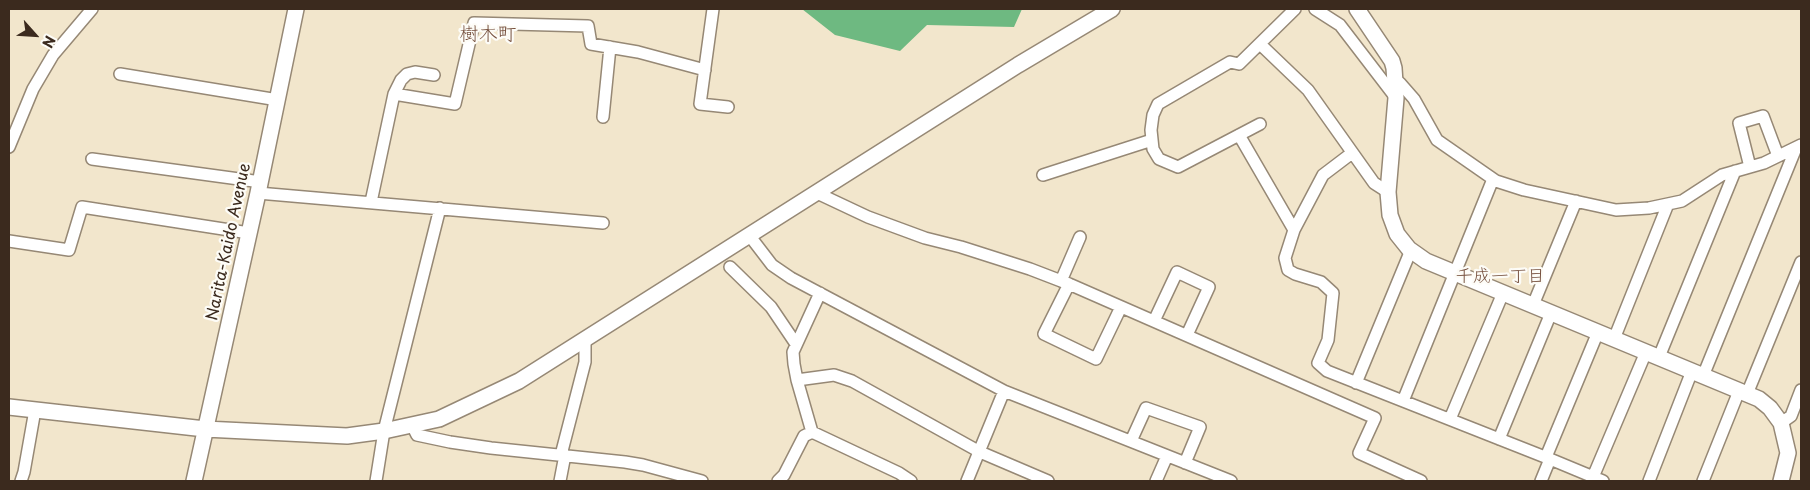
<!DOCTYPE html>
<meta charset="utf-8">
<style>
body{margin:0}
#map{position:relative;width:1810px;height:490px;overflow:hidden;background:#f2e6cc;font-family:"Playpen Sans",sans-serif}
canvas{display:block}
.frame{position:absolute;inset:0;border:10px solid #3b2a1e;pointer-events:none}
.north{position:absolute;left:10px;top:10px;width:50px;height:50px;-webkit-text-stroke:4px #fdfcf7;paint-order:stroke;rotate:116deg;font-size:14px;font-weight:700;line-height:20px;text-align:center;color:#3b2a1e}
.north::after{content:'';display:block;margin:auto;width:18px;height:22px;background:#3b2a1e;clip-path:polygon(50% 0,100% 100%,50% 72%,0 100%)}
</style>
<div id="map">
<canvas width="1810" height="490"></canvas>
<div class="frame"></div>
<div class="north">N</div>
</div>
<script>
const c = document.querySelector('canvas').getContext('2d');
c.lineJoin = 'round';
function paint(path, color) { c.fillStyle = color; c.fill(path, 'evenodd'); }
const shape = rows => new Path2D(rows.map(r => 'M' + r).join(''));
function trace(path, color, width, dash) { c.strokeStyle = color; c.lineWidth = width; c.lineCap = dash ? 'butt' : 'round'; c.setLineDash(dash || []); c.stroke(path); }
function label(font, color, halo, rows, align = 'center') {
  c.font = font + ' "Playpen Sans","Klee One",sans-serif'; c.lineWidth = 4.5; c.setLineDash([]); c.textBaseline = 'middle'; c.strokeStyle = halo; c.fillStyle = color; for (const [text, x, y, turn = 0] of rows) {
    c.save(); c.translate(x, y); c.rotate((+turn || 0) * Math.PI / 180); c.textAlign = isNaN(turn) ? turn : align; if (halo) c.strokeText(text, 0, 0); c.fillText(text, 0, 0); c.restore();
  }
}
paint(shape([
 [802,9,1022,9,1014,27,927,25,900,51,835,35]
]), '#6eb981');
const minor = shape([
 [713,9,700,104,728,107],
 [1315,9,1340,25,1396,98],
 [1260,44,1308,90,1374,183,1388,192],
 [120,74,278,100],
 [1396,85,1400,83,1414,99,1437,140,1496,181,1524,190,1616,210,1649,208,1682,201,1722,175,1764,163,1801,145],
 [394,94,455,104,474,23,588,26,591,44,638,52,705,70],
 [603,117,610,47],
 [1260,124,1178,167,1159,159,1153,149,1151,130,1153,115,1158,104,1230,62,1239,64,1295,9],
 [1239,135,1294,230],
 [9,147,33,89,53,55,92,9],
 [1352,153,1323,175,1294,230,1285,258,1288,270,1295,274,1321,282,1333,293,1328,340,1318,363,1327,371,1550,459,1603,481],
 [92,159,261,182],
 [1750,167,1739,123,1763,116,1778,156],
 [1043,175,1152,140],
 [258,193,603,223],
 [817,193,868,217,925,238,961,247,1030,269,1069,284,1375,418,1359,453,1421,481],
 [371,202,394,94,401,80,407,74,415,72,434,75],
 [749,235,772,265,791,278,1004,391,1231,481],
 [9,241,69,250,82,207,249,233],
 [730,267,771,307,796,344],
 [1061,281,1080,237],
 [1069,284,1044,334,1096,359,1121,307],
 [820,293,793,352,794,364,797,380,812,432,899,473,911,481],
 [1533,305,1576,201],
 [1154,321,1177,272,1209,287,1187,335],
 [1614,339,1668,204],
 [1659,357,1735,171],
 [1703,376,1796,148],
 [797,380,834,375,852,381,980,452,1048,481],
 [1356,383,1411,250],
 [1747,394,1801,262],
 [1403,401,1493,179],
 [1450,419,1503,293],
 [1781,423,1791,416,1801,390],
 [412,425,417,435,450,442,491,448,625,462,643,465,702,481],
 [1499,439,1551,313],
 [1131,441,1146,408,1200,427,1185,463],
 [561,455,585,362,585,339],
 [1546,457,1598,332],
 [1593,477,1646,352],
 [21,481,24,472,35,410],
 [376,481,384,431,440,208],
 [560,481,565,455],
 [778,481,784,475,804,436,812,432],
 [967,481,1004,391],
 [1156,481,1167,456],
 [1541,481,1550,459],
 [1649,481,1692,371],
 [1703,481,1739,391]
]);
const tertiary = shape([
 [1357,9,1392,61,1394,68,1396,98,1388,192,1390,215,1397,234,1409,249,1426,261,1759,399,1770,408,1781,423,1788,453,1781,481],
 [9,407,205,429,347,436,384,431,439,419,519,381,1018,65,1112,9],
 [194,481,258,193,296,9]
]);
trace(minor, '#968875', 14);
trace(tertiary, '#968875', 18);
trace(minor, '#fff', 11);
trace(tertiary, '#fff', 15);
label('16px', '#3b2a1e', '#fdfcf7', [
 ["Narita-Kaido Avenue",229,242,-78]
]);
label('18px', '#76503e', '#fdfcf7', [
 ["千成一丁目",1500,277]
]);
label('19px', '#76503e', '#fdfcf7', [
 ["樹木町",488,35]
]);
</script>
